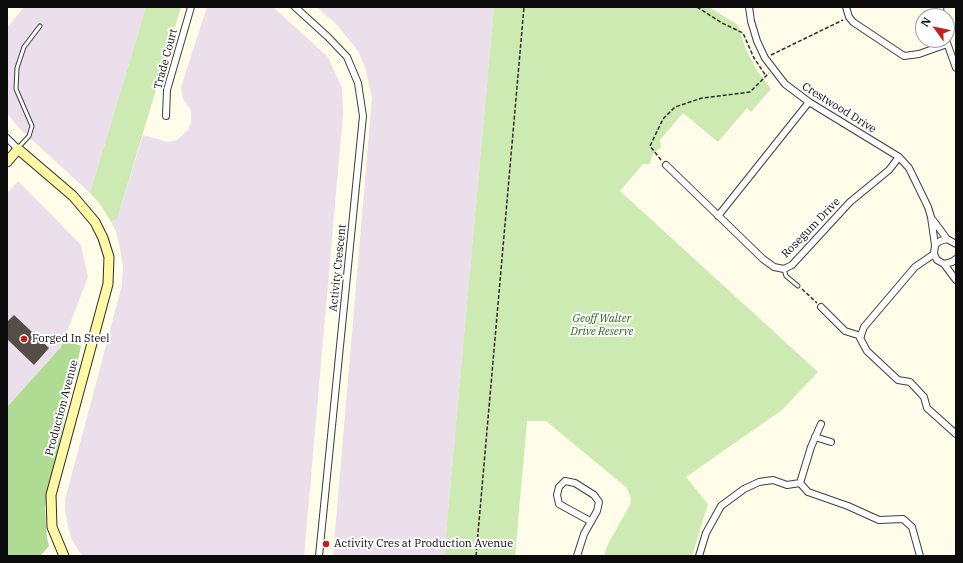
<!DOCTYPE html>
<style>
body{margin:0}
#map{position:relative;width:963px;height:563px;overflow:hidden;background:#fffcea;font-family:"IBM Plex Serif",serif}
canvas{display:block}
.frame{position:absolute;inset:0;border:8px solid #0b0b0b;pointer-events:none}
.north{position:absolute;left:915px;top:8px;width:40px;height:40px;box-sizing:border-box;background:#fff;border:1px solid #9d9d9d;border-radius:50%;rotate:303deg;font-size:11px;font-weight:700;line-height:16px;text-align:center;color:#0b0b0b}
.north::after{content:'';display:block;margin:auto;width:14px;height:18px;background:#bf2020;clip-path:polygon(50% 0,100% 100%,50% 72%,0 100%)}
</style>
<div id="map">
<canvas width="963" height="563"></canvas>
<div class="frame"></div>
<div class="north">N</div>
</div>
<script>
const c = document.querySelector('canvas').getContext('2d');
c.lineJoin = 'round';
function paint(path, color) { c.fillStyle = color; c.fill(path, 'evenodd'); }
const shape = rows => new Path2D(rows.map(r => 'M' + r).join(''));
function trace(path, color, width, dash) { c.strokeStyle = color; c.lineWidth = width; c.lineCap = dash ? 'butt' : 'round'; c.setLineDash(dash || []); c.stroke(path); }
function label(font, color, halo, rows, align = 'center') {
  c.font = font + ' "IBM Plex Serif",serif'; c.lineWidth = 4; c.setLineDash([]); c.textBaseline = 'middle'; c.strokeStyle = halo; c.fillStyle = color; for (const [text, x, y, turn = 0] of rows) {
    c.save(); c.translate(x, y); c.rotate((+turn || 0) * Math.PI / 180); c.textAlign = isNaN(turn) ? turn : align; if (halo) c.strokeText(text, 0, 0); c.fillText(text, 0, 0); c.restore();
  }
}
paint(shape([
 [24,7,146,7,90,193,20,129,7,113,7,28],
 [207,7,273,7,328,57,342,88,343,114,304,556,82,556,71,538,65,512,65,500,122,285,123,266,120,249,116,231,111,222,117,219,143,135,168,142,177,140,188,130,191,123,191,110,183,99,181,87],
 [317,7,494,7,444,556,333,556,372,98,365,67,358,51,338,26],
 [18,181,81,245,88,277,61,347,7,407,7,193]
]), '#eadfeb');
paint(shape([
 [146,7,181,7,117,219,111,222,100,204,90,193],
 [494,7,709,7,738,25,745,47,756,69,771,89,751,112,747,108,718,142,683,113,660,140,661,147,652,155,650,164,643,164,620,191,818,372,782,410,686,477,708,504,692,556,604,556,608,544,630,505,631,499,627,488,546,421,527,421,515,556,444,556]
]), '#cdeab3');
paint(shape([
 [64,340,81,346,45,507,47,538,49,546,40,556,7,556,7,407,61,347]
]), '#afdb92');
paint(shape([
 [14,315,49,348,34,365,7,339,7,322]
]), '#544d48');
const service = shape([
 [19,147,29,136,32,126,16,89,17,68,24,47,40,26],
 [784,269,786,276,798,286]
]);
const minor = shape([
 [295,7,328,37,347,57,358,83,363,116,319,556],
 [749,7,751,21,757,41,765,58,785,84,809,102,899,157,909,168,928,207,931,217,935,245],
 [846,7,849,17,853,22,904,56,919,54,947,44],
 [940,7,941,16],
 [946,40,956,68],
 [166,116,167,90,191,7],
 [7,138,18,149],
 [666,165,763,259,774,267,784,269,792,265,850,202,889,170,899,157],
 [718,216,809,102],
 [933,220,947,239],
 [956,244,947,239,940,241,935,245,934,254,937,260,944,264,952,262,956,259],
 [934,254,915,267,864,327,860,338,867,351,898,380,910,382,924,397,927,408,956,434],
 [944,264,956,280],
 [821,307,845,331,861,336],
 [815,437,831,442],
 [800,483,811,447,821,424],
 [577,556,584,534,597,511,599,502,594,495,575,483,565,481,559,487,557,495,559,504,590,521],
 [699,556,706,533,721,506,744,489,759,482,773,480,787,485,800,483,808,492,848,506,879,520,903,519,912,527,920,556]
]);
const secondary = shape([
 [7,162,18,149,73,196,95,222,103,238,109,257,108,284,51,495,52,527,64,556]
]);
trace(service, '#3e3e3e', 5);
trace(minor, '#3e3e3e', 8);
trace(secondary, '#2d2d2d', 11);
trace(shape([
 [697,7,722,23,743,33,754,58,766,76],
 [771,55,843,20],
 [661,160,650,146,663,119,675,107,702,98,750,92,769,73],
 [802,289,817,303],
 [476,556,524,7]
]), '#2d2d2d', 1.5, [4, 2]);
trace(service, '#fff', 3);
trace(minor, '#fff', 6);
trace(secondary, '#fff9a5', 9);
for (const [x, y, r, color] of [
 [24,339,4,"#bf2020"],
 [326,544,4,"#bf2020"]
]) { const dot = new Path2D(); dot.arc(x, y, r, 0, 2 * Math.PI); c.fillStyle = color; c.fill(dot); trace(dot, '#fff', 1.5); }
label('11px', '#0b0b0b', '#fff', [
 ["Trade Court",166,59,-75],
 ["Crestwood Drive",839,108,32],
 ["Rosegum Drive",811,228,-46],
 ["Activity Crescent",338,268,-84],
 ["Production Avenue",62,408,-75]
]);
label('italic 11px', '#26651a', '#fff', [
 ["Geoff Walter",602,319],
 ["Drive Reserve",602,332]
]);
label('11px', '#0b0b0b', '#fff', [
 ["Forged In Steel",32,339],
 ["Activity Cres at Production Avenue",334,544]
], 'left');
</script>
